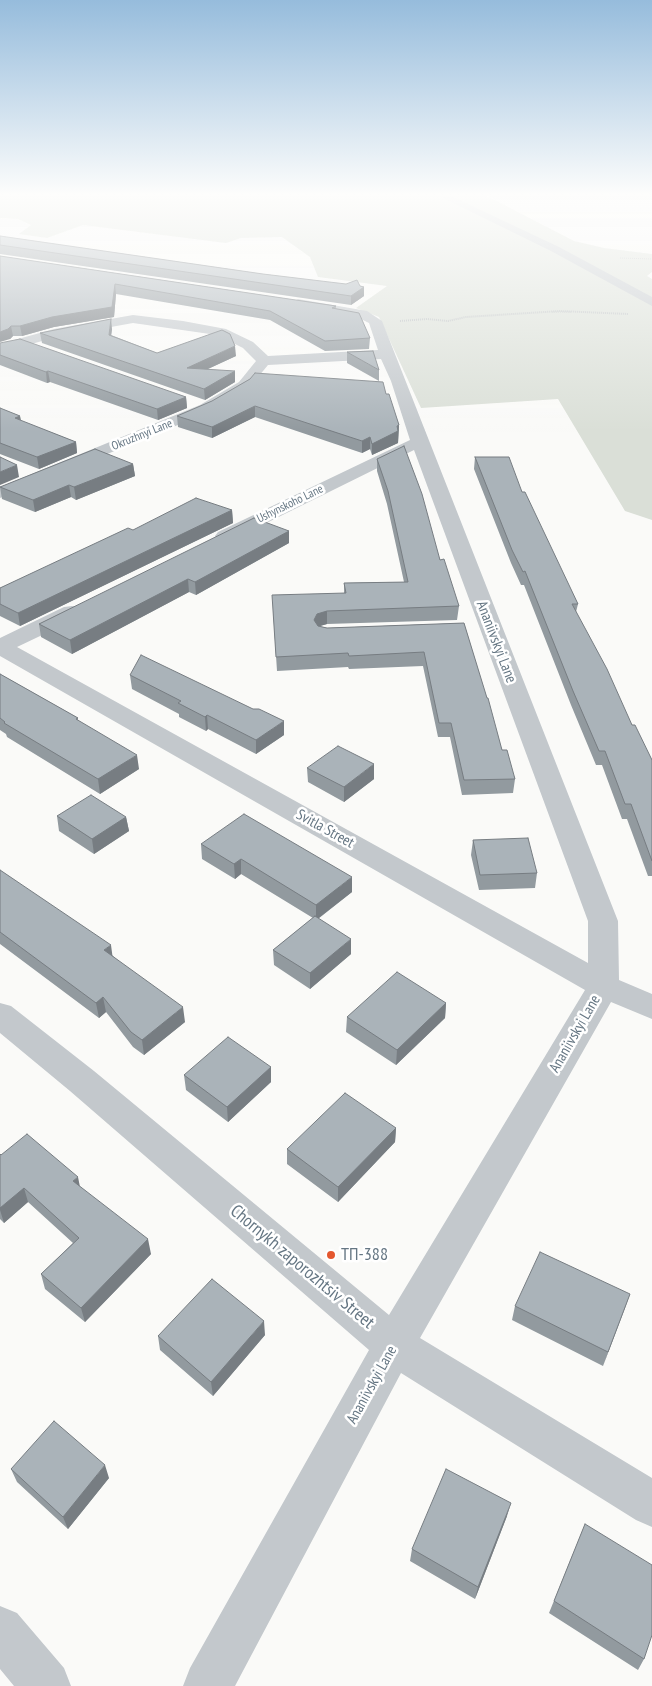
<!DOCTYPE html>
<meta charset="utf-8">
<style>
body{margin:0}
canvas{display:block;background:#fafaf8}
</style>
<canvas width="652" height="1686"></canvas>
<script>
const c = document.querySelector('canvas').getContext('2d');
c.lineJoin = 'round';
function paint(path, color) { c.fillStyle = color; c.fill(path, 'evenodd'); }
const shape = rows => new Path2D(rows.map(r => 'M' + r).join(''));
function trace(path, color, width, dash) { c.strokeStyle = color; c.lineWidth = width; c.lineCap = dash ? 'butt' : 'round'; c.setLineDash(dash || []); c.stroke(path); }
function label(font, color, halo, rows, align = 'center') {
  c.font = font + ' "PT Sans Narrow",sans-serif'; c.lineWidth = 5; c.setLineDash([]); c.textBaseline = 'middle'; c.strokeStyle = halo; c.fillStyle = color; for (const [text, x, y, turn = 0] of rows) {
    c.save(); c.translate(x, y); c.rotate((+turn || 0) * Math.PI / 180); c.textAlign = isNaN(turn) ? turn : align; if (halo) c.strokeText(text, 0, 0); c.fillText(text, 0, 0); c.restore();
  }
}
paint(shape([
 [0,196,487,196,574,241,604,248,652,254,652,272,647,276,652,279,652,520,625,511,558,399,421,408,379,317,356,308,387,286,318,277,310,257,282,237,241,238,226,243,83,225,47,238,19,234,31,225,18,219,0,218]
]), '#dadfd7');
trace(shape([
 [620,258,652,259],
 [552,312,572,312]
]), '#bbbfc2', 1, [1, 1]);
trace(shape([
 [400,321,427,319,448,321,466,317,560,311,628,314]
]), '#bbbfc2', 2, [1, 1]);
paint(shape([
 [439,196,451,196,559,247,652,297,652,306,551,251,439,196],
 [298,299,367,311,382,321,618,921,619,980,652,994,652,1019,611,1002,420,1338,652,1478,652,1527,636,1520,401,1373,235,1686,183,1686,190,1668,369,1350,70,1091,0,1033,0,1003,11,1006,94,1071,389,1315,585,990,0,656,0,638,64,607,72,606,80,607,83,612,80,617,17,647,588,963,588,921,414,450,232,540,225,542,218,540,215,536,218,532,410,440,391,381,381,359,268,365,249,388,212,411,0,498,0,487,200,405,239,382,256,361,243,348,217,335,133,323,56,337,0,353,0,344,54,329,133,315,183,321,226,329,253,342,268,356,378,350,369,323,357,317,345,314,293,306,291,303,298,299],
 [0,1606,17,1613,64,1668,71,1686,14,1686,0,1669,0,1606]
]), '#c3c8cc');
paint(shape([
 [0,236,263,274,364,287,364,296,351,305,0,254],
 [0,256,336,306,336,309,370,338,369,349,325,351,270,320,116,294,114,317,54,327,22,336,13,336,10,339],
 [112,329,111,335,157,353,236,356,208,369,235,382,205,400,42,343,40,333],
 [0,343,186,397,187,408,158,420,50,382,47,383,0,365],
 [347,352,379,370,379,381,347,363],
 [250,379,386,394,399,425,398,443,372,455,370,449,362,453,255,417,212,438,178,427,177,416,212,401],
 [0,408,20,416,21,421,76,442,77,453,39,469,0,454],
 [475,457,522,492,578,604,576,612,632,725,652,760,652,876,648,876,627,819,622,819,602,765,596,765,571,705,524,585,521,585,511,563,474,469],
 [377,459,440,560,459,606,457,620,327,624,319,626,327,628,464,623,502,750,515,779,513,793,462,795,450,737,438,737,423,666,349,669,348,667,277,671,273,609,344,593,344,583,404,582,387,504,377,471],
 [133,464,135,476,76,500,71,497,35,512,2,499,0,487],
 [232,510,233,523,20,626,0,616,0,588,133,530],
 [289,531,289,543,196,595,189,592,72,654,41,637,39,624],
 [0,674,78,718,78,720,139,769,100,794,7,737,6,734,0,730],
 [130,675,284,735,256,754,208,729,206,731,179,717,179,714,132,689],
 [307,768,374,779,344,802,308,782],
 [57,816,126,817,129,831,94,854,59,831],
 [473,840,537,873,535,888,479,890,471,855],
 [201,844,352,892,318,919,351,954,310,989,274,965,273,950,313,918,241,874,235,879,202,859],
 [0,870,113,956,185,1022,144,1055,133,1047,106,1012,99,1018,0,944],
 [446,1003,445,1018,396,1065,346,1032,347,1017],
 [271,1067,271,1082,228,1122,186,1090,184,1075],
 [396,1128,395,1142,338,1202,287,1164,287,1149],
 [0,1154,80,1187,151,1254,85,1322,45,1289,41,1274,73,1243,28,1202,4,1223,0,1219],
 [630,1294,603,1366,512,1320,515,1306],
 [265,1335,213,1396,160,1350,158,1336],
 [11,1469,109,1478,68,1529,17,1482],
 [507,1516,475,1599,410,1561,412,1549],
 [585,1524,644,1659,638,1670,549,1613]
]), '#929a9f');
paint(shape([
 [115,284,116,294,114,317,54,327,22,336,20,326,52,317],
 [364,287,364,296,351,305,351,296],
 [111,319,112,329,110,345,109,335],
 [11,326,13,336,10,339,0,342,0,332],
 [235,346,236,356,188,378,187,368],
 [48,371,50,382,47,383,46,372],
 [235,371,235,382,205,400,204,389],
 [186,397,187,408,158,420,157,409],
 [255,406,255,417,212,438,212,427],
 [20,416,22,428,15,418],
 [399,425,398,443,372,455,372,444],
 [370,437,370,449,362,453,362,441],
 [76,442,77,453,39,469,37,457],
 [133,464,135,476,76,500,74,487],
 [17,465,19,477,0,485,0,472],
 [69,485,71,497,35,512,33,500],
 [232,510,233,523,20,626,18,613],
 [289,531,289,543,196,595,195,582],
 [188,579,189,592,72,654,70,640],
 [327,611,327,624,317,627,314,620,317,614],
 [207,715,208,729,206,731,205,717],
 [284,721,284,735,256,754,256,740],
 [137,755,139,769,100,794,98,779],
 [374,764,374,779,344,802,344,787],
 [126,817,129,831,94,854,92,839],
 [241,859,241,874,235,879,234,864],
 [352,877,352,892,316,920,316,905],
 [351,939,351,954,310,989,310,973],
 [111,945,113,960,104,950],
 [103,997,106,1012,99,1018,96,1003],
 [446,1003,445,1018,396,1065,397,1050],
 [183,1007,185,1022,144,1055,142,1040],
 [271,1067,271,1082,228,1122,227,1107],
 [396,1128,395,1142,338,1202,338,1187],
 [78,1177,81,1192,73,1181],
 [24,1188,28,1202,4,1223,0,1210,0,1208],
 [148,1239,151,1254,85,1322,81,1308],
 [630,1294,625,1308,603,1366,608,1352],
 [264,1321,265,1335,213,1396,211,1382],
 [105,1465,109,1478,68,1529,63,1517],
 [511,1503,507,1516,475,1599,478,1587]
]), '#777d82');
const building = shape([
 [0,236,263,274,346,284,357,280,360,286,364,287,351,296,0,245,0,236],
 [0,256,336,306,332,308,359,313,370,338,325,341,270,311,115,284,112,307,52,317,20,326,11,326,8,329,0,332,0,256],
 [111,319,109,335,157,353,222,330,230,334,235,346,187,368,235,371,204,389,40,333,111,319],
 [20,339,186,397,157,409,48,371,46,372,0,355,0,343,20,339],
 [373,351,379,370,347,352,373,351],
 [255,373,383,382,386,394,389,394,399,425,397,426,398,431,372,444,370,437,362,441,255,406,212,427,177,416,212,401,250,379,255,373],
 [0,408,20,416,15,418,76,442,37,457,0,443,0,408],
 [404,446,422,494,440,560,444,559,459,606,327,611,317,614,314,620,318,626,327,628,464,623,487,698,488,698,502,750,507,750,515,779,464,780,451,723,439,723,424,652,349,656,348,653,276,657,272,595,346,593,344,583,408,582,388,491,377,459,404,446],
 [95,449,133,464,74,487,69,485,33,500,0,487,95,449],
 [0,457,17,465,0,472,0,457],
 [475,457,509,457,522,492,525,492,578,604,572,604,607,669,632,725,635,725,652,760,652,861,631,804,625,804,605,751,599,751,573,691,525,571,523,572,512,550,475,457],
 [196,498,232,510,18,613,0,604,0,588,128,528,133,530,196,498],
 [254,518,289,531,195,582,188,579,70,640,39,624,254,518],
 [141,655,253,709,259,709,284,721,256,740,207,715,205,717,178,703,181,701,130,675,141,655],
 [0,674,78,718,76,719,137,755,98,779,4,723,5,722,0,718,0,674],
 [338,746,374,764,344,787,307,768,338,746],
 [91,795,126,817,92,839,57,816,91,795],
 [244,814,352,877,316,905,241,859,234,864,201,844,244,814],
 [528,838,537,873,480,875,473,840,528,838],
 [0,870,111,945,104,950,183,1007,142,1040,131,1032,103,997,96,1003,0,932,0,870],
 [315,916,351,939,310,973,273,950,315,916],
 [397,972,446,1003,397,1050,347,1017,397,972],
 [228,1037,271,1067,227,1107,184,1075,228,1037],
 [345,1093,396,1128,338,1187,287,1149,345,1093],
 [27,1134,78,1177,73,1181,148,1239,81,1308,41,1274,79,1238,24,1188,0,1208,0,1154,1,1155,27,1134],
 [540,1252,630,1294,608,1352,515,1306,540,1252],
 [212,1279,264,1321,211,1382,158,1336,212,1279],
 [54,1421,105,1465,63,1517,11,1469,54,1421],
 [446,1469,511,1503,478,1587,412,1549,446,1469],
 [585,1524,652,1565,652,1635,644,1659,554,1601,585,1524]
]);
paint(building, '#aab3b9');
trace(building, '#777d82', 1);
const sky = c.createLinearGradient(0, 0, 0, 432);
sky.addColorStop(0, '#96bcdc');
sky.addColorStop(0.45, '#fdfdfc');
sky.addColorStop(1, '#fdfdfc00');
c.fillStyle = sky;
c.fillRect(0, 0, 652, 432);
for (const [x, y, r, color] of [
 [331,1255,5,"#e4572e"]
]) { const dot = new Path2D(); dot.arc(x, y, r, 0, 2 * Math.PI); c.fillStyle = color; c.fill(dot); trace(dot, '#fff', 2); }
label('12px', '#657683', '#fff', [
 ["Okruzhnyi Lane",142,435,-22],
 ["Ushynskoho Lane",290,504,-26]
]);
label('15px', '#657683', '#fff', [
 ["Ananiivskyi Lane",496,642,69],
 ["Svitla Street",325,829,29],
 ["Ananiivskyi Lane",575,1034,-60],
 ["Ananiivskyi Lane",372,1385,-61]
]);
label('18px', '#657683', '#fff', [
 ["ТП-388",341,1255]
], 'left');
label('18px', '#657683', '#fff', [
 ["Chornykh zaporozhtsiv Street",302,1267,40]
]);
</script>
